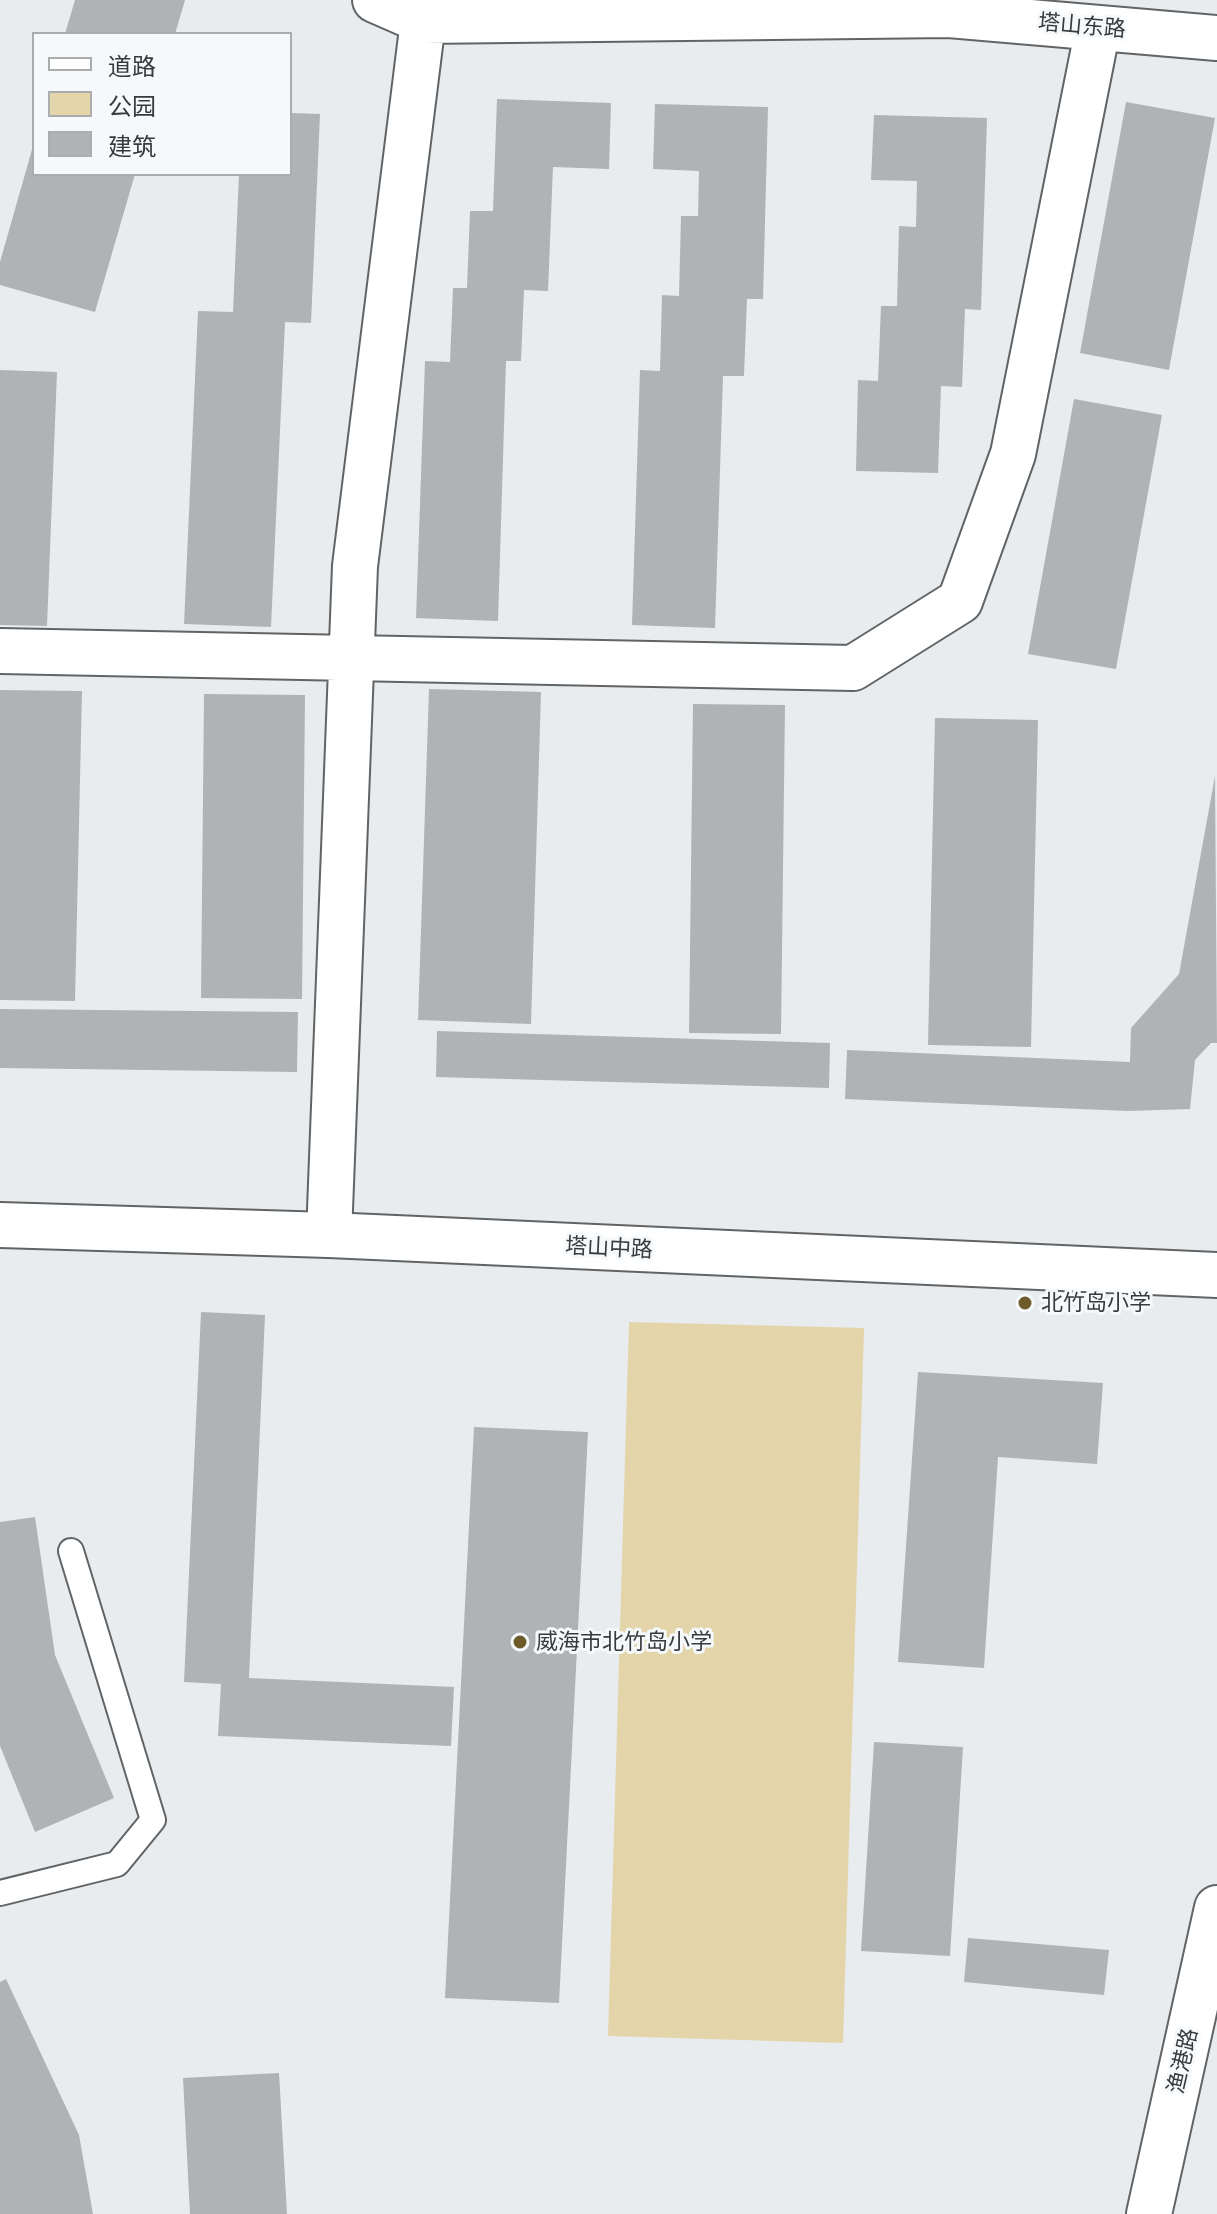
<!DOCTYPE html>
<meta charset="utf-8">
<style>
body{margin:0}
#map{position:relative;width:1217px;height:2214px;overflow:hidden;background:#e8ecee;font-family:"Golos Text","Noto Sans SC",sans-serif}
canvas{display:block}
.legend{position:absolute;left:32px;top:32px;width:260px;height:144px;box-sizing:border-box;background:#f5f9fb;border:2px solid #aaadae;margin:0;padding:10px 14px;list-style:none;font-size:24px;color:#393a3b}
.legend li{display:flex;align-items:center;gap:16px;height:40px}
.legend b{width:40px;border:2px solid #aaadae}
</style>
<div id="map">
<canvas width="1217" height="2214"></canvas>
<ul class="legend">
<li><b style="height:10px;background:#fff"></b>道路</li>
<li><b style="height:22px;background:#e3d4a9"></b>公园</li>
<li><b style="height:22px;background:#afb3b5"></b>建筑</li>
</ul>
</div>
<script>
const c = document.querySelector('canvas').getContext('2d');
c.lineJoin = 'round';
function paint(path, color) { c.fillStyle = color; c.fill(path, 'evenodd'); }
const shape = rows => new Path2D(rows.map(r => 'M' + r).join(''));
function trace(path, color, width, dash) { c.strokeStyle = color; c.lineWidth = width; c.lineCap = dash ? 'butt' : 'round'; c.setLineDash(dash || []); c.stroke(path); }
function label(font, color, halo, rows, align = 'center') {
  c.font = font + ' "Golos Text","Noto Sans SC",sans-serif'; c.lineWidth = 6; c.setLineDash([]); c.textBaseline = 'middle'; c.strokeStyle = halo; c.fillStyle = color; for (const [text, x, y, turn = 0] of rows) {
    c.save(); c.translate(x, y); c.rotate((+turn || 0) * Math.PI / 180); c.textAlign = isNaN(turn) ? turn : align; if (halo) c.strokeText(text, 0, 0); c.fillText(text, 0, 0); c.restore();
  }
}
paint(shape([
 [629,1322,864,1328,843,2043,608,2036]
]), '#e3d4a9');
paint(shape([
 [75,0,185,0,175,34,65,34],
 [497,99,611,103,609,169,553,167,548,291,524,290,521,361,506,361,498,621,416,618,425,361,450,362,453,288,467,288,470,211,493,211],
 [1126,102,1215,118,1169,370,1080,353],
 [655,104,768,107,763,299,747,299,744,376,723,376,715,628,632,625,640,370,660,371,662,295,679,296,681,216,698,216,699,171,653,169],
 [290,113,320,114,311,323,285,322,271,627,184,624,198,311,233,312,239,174,290,174],
 [874,115,987,118,981,310,965,309,962,387,941,386,938,473,856,471,858,380,878,381,881,306,897,306,899,226,916,227,917,181,871,180],
 [33,146,34,174,135,174,95,312,0,285,0,262],
 [0,370,57,372,47,626,0,625],
 [1074,399,1162,415,1116,669,1028,654],
 [429,689,541,692,531,1024,418,1020],
 [0,690,82,691,75,1001,0,1000],
 [204,694,305,695,302,999,201,998],
 [693,704,785,705,781,1034,689,1033],
 [935,718,1038,720,1031,1047,928,1045],
 [1215,776,1217,1043,1211,1043,1195,1060,1190,1109,1128,1111,845,1099,847,1050,1130,1062,1131,1028,1179,974],
 [0,1009,298,1012,297,1072,0,1068],
 [437,1031,830,1043,829,1088,436,1077],
 [201,1312,265,1315,249,1678,454,1687,451,1746,218,1736,221,1684,184,1682],
 [918,1372,1103,1383,1097,1464,998,1457,984,1668,898,1662],
 [474,1427,588,1432,559,2003,445,1998],
 [35,1517,55,1655,114,1798,35,1832,0,1746,0,1522],
 [874,1742,963,1747,950,1956,861,1951],
 [968,1938,1109,1950,1104,1995,964,1982],
 [6,1979,79,2135,93,2214,0,2214,0,1982],
 [279,2073,287,2214,190,2214,183,2078]
]), '#afb3b5');
const service = shape([
 [0,1893,117,1864,153,1820,71,1551]
]);
const minor = shape([
 [375,0,423,21,949,15,1217,38],
 [0,651,853,668,960,601,1013,454,1098,28],
 [329,1235,355,566,423,21]
]);
const tertiary = shape([
 [1149,2214,1217,1908]
]);
const secondary = shape([
 [0,1225,329,1235,1217,1275]
]);
trace(service, '#616466', 28);
trace(minor, '#616466', 48);
trace(tertiary, '#616466', 48);
trace(secondary, '#616466', 48);
trace(service, '#fff', 24);
trace(minor, '#fff', 44);
trace(tertiary, '#fff', 44);
trace(secondary, '#fff', 44);
for (const [x, y, r, color] of [
 [1025,1303,8,"#6d5c2a"],
 [520,1642,8,"#6d5c2a"]
]) { const dot = new Path2D(); dot.arc(x, y, r, 0, 2 * Math.PI); c.fillStyle = color; c.fill(dot); trace(dot, '#f5f9fb', 3); }
label('22px', '#393a3b', '#f5f9fb', [
 ["塔山东路",1082,26,5],
 ["塔山中路",609,1248,3],
 ["渔港路",1183,2061,-77]
]);
label('22px', '#393a3b', '#f5f9fb', [
 ["北竹岛小学",1041,1303],
 ["威海市北竹岛小学",536,1642]
], 'left');
</script>
